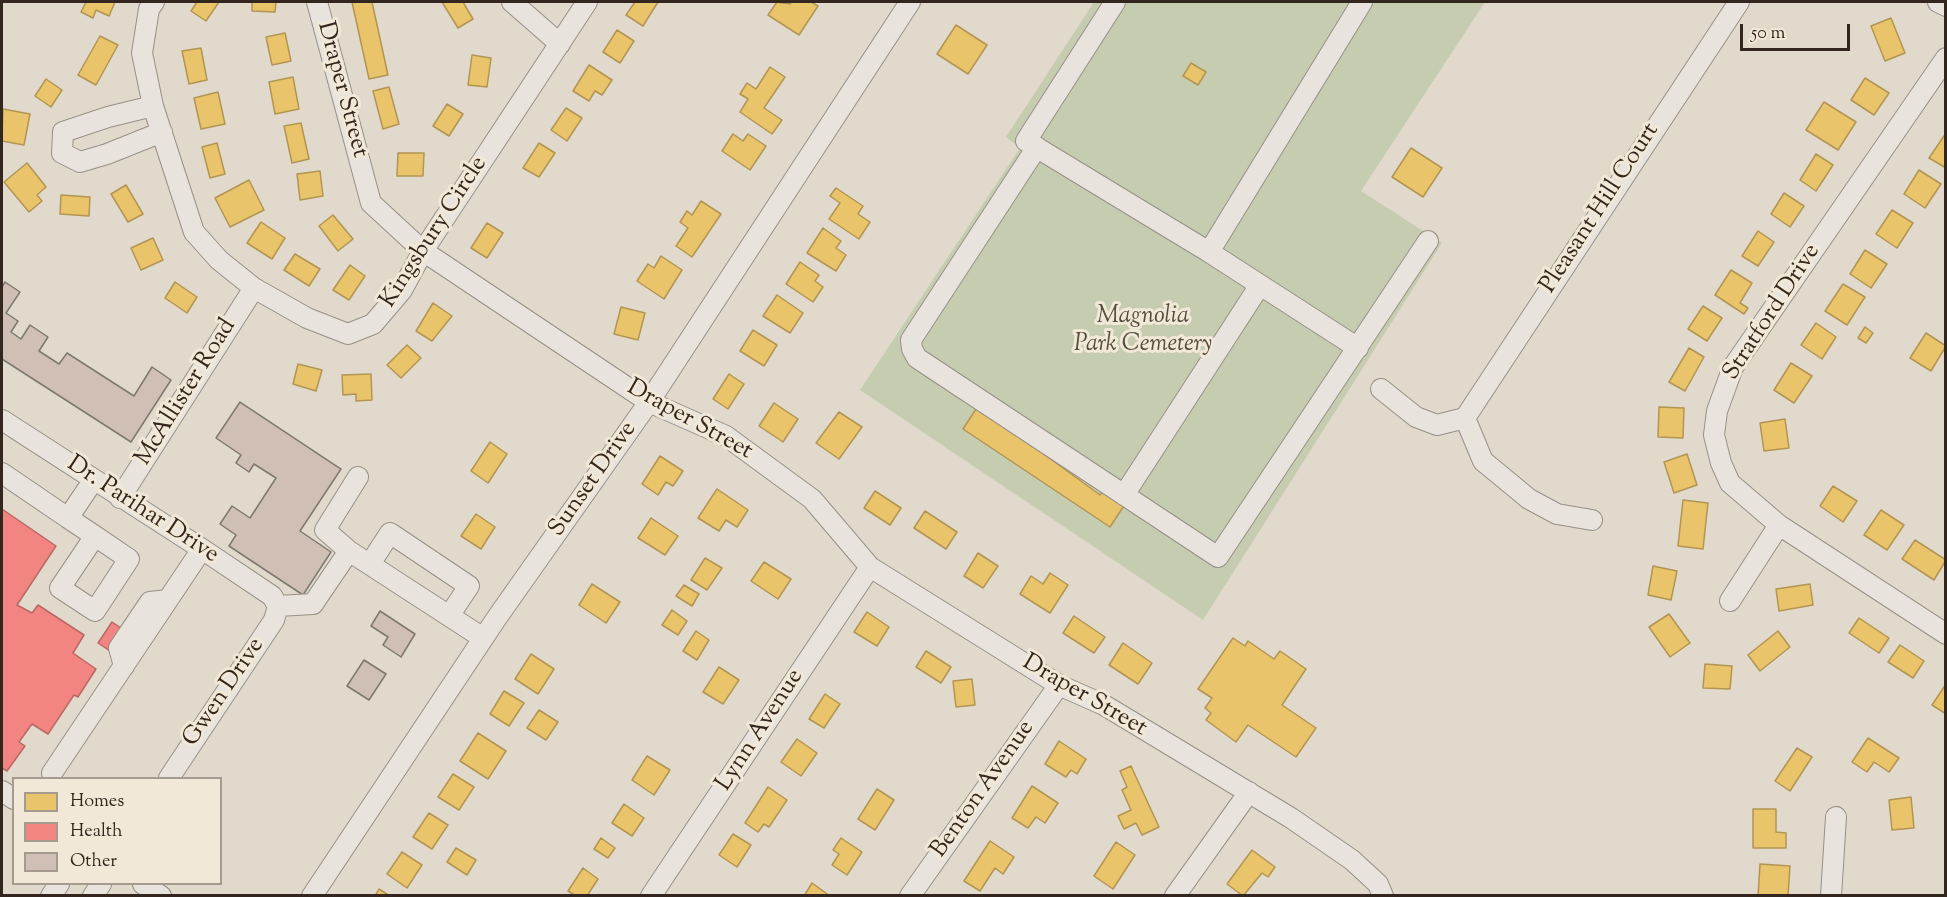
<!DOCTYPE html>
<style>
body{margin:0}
#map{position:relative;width:1947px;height:897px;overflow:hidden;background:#e1d9cb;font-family:"Sorts Mill Goudy",serif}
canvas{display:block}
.frame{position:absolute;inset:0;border:3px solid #33261e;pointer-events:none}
.legend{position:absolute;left:12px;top:777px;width:210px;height:108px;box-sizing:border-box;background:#f1e8d8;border:2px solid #a59a8e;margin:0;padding:8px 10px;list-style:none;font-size:18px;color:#33261e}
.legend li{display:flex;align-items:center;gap:12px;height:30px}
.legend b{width:30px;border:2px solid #a59a8e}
.scale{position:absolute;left:1740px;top:24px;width:110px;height:27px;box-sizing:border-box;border:3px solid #33261e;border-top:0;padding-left:8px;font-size:18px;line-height:21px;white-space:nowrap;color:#33261e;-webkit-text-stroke:4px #f1e8d8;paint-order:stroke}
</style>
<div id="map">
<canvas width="1947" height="897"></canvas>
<div class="frame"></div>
<ul class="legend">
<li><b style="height:16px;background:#e9c46a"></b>Homes</li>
<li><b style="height:16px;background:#f28482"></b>Health</li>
<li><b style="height:16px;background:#d0bfb4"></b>Other</li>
</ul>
<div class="scale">50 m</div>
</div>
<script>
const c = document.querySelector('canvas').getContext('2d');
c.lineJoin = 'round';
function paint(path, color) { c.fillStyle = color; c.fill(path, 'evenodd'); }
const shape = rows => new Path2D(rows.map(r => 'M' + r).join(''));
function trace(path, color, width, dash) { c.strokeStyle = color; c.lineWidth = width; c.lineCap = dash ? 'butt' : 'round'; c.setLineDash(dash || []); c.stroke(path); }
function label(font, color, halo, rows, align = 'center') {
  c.font = font + ' "Sorts Mill Goudy",serif'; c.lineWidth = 6; c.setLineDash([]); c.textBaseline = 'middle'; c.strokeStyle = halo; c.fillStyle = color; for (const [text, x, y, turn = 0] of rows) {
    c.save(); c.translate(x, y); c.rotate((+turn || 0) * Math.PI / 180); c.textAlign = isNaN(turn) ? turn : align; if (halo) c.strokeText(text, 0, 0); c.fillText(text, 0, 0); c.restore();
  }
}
paint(shape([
 [1094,2,1485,2,1361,191,1442,243,1203,620,860,390,1020,148,1006,137]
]), '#c6ccb0');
const homes = shape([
 [86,2,115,2,109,16,96,10,93,18,81,12,86,2],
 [197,2,219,2,206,21,191,11,197,2],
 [252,2,276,2,275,12,252,11,252,2],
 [352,2,372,2,388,75,369,79,352,2],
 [442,2,463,2,473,19,458,28,442,2],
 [635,2,658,2,643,26,626,15,635,2],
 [777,2,790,4,792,2,811,2,818,6,799,35,768,15,777,2],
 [1891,18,1905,53,1885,61,1871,26,1891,18],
 [956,25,987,45,968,74,937,54,956,25],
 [617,30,634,41,620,63,603,52,617,30],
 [285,33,291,61,272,65,266,37,285,33],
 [100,36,118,45,96,85,78,75,100,36],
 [201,48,207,80,189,84,182,51,201,48],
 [472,55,491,58,487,87,468,85,472,55],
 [1191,63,1206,72,1198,85,1183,76,1191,63],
 [589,65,612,80,602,95,595,91,589,101,573,91,589,65],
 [770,67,785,77,764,108,782,120,772,134,740,112,748,99,740,94,747,83,756,89,770,67],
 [293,77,299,109,275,114,269,82,293,77],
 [1865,78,1889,93,1874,115,1851,100,1865,78],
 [46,79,62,90,51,107,35,96,46,79],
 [389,87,399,124,383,129,373,91,389,87],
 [218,92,225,124,201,129,194,98,218,92],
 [1824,102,1856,122,1838,150,1806,130,1824,102],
 [447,104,463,114,449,136,433,126,447,104],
 [566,108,582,118,567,141,551,130,566,108],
 [3,109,30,114,24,145,2,141,3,109],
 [301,123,309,159,292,163,284,126,301,123],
 [1946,133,1946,168,1929,158,1946,133],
 [733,134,743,141,748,134,766,146,750,170,722,151,733,134],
 [217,143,225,174,210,178,202,147,217,143],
 [539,143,555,153,539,177,523,168,539,143],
 [1411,148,1442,168,1423,197,1392,177,1411,148],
 [398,153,424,153,423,176,397,176,398,153],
 [1816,154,1833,165,1816,191,1800,180,1816,154],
 [27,163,46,187,37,195,42,201,29,212,4,182,27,163],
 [1919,170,1941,184,1925,208,1904,194,1919,170],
 [320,171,323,196,300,200,297,174,320,171],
 [249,180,264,210,230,227,215,198,249,180],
 [126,185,143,214,128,222,111,194,126,185],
 [836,188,863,206,858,214,870,222,859,239,829,219,840,203,830,196,836,188],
 [1784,193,1804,206,1790,227,1771,214,1784,193],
 [61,195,90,197,89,216,60,214,61,195],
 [701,201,721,214,692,257,676,246,688,228,680,222,687,211,692,215,701,201],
 [1892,210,1913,223,1897,248,1876,234,1892,210],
 [333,215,353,239,338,251,319,226,333,215],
 [261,222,285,238,272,259,247,243,261,222],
 [487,223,503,233,487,258,471,248,487,223],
 [823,228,841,241,836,248,846,255,836,271,807,253,823,228],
 [1758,231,1774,242,1758,266,1742,256,1758,231],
 [153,238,163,260,141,270,131,248,153,238],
 [1865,250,1887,264,1871,288,1850,274,1865,250],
 [295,254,320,269,309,286,284,270,295,254],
 [661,256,682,270,664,299,637,281,648,264,654,268,661,256],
 [800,262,819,275,815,281,823,287,813,302,786,284,800,262],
 [350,265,365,276,349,300,333,290,350,265],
 [1731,270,1752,283,1740,303,1748,308,1744,314,1715,295,1731,270],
 [175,282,197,297,187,313,165,298,175,282],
 [1843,284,1865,297,1847,325,1825,311,1843,284],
 [777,295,803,313,790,333,763,316,777,295],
 [433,303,452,316,432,341,416,331,433,303],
 [1703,306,1722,318,1707,341,1688,329,1703,306],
 [621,307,645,313,638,340,614,334,621,307],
 [1816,323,1836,337,1822,359,1801,345,1816,323],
 [1865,327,1873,333,1866,343,1858,338,1865,327],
 [753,330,777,345,764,366,740,351,753,330],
 [1926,333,1946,346,1931,371,1910,358,1926,333],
 [407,345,421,358,401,378,387,365,407,345],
 [1689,348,1704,357,1685,391,1669,382,1689,348],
 [1791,363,1812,376,1794,403,1774,390,1791,363],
 [298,364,322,370,316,391,293,384,298,364],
 [371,374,372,400,356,401,356,394,343,395,342,375,371,374],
 [729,374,744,384,728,409,713,399,729,374],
 [774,403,798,419,783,442,759,426,774,403],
 [978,406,1100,495,1104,490,1125,504,1110,527,963,429,978,406],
 [1659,407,1684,408,1683,438,1658,437,1659,407],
 [839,412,862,427,839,459,816,443,839,412],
 [1785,419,1789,448,1764,451,1760,423,1785,419],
 [490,442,507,454,488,483,471,471,490,442],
 [1687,454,1697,485,1674,493,1664,462,1687,454],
 [660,456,683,471,673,486,666,482,658,495,642,484,660,456],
 [1833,486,1857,501,1843,522,1820,506,1833,486],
 [717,489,748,510,737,527,726,520,719,531,698,518,717,489],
 [875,491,901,508,890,525,864,508,875,491],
 [1683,500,1708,503,1703,549,1678,546,1683,500],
 [1881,510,1904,525,1887,550,1864,535,1881,510],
 [925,511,957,532,946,549,914,528,925,511],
 [476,514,495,527,481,549,461,536,476,514],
 [651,518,678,536,665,555,638,538,651,518],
 [1915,540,1946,560,1934,580,1902,559,1915,540],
 [978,553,998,566,983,588,964,576,978,553],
 [705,558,722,568,707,590,691,580,705,558],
 [764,562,791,579,778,599,751,581,764,562],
 [1653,566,1677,571,1671,600,1648,595,1653,566],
 [1050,573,1068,585,1050,613,1020,594,1031,576,1043,584,1050,573],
 [592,584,620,602,606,623,579,605,592,584],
 [1810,584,1813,605,1779,611,1776,589,1810,584],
 [684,585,699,594,692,606,676,596,684,585],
 [672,610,687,621,678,635,662,625,672,610],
 [867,612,889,627,877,646,854,632,867,612],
 [1669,614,1690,643,1670,657,1649,627,1669,614],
 [1074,616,1105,637,1094,653,1063,633,1074,616],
 [1859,618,1889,638,1879,653,1849,633,1859,618],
 [696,631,709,640,697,660,683,651,696,631],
 [1778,631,1790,647,1760,671,1748,655,1778,631],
 [1233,638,1245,646,1248,641,1274,659,1280,651,1306,669,1282,705,1316,728,1296,757,1248,725,1236,742,1206,720,1211,713,1205,708,1212,698,1198,689,1233,638],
 [1123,643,1152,663,1138,684,1109,665,1123,643],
 [1900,645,1924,661,1913,678,1888,662,1900,645],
 [926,651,951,667,941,683,916,667,926,651],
 [531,654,554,669,538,694,515,679,531,654],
 [1705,664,1732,666,1730,689,1703,688,1705,664],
 [719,667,739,680,723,704,703,692,719,667],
 [972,679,975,705,956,707,953,681,972,679],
 [1946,684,1946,714,1932,705,1946,684],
 [504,691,524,703,509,726,490,714,504,691],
 [825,694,840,704,824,728,809,719,825,694],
 [539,710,558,722,546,740,527,728,539,710],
 [478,733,506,751,488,779,460,761,478,733],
 [1868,738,1899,758,1889,772,1874,762,1867,772,1852,762,1868,738],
 [797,739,817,753,801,776,781,762,797,739],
 [1059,741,1086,759,1077,774,1071,770,1066,777,1045,764,1059,741],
 [1797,748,1812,757,1790,791,1775,781,1797,748],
 [647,756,670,770,654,795,632,780,647,756],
 [1131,766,1159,827,1142,835,1136,823,1124,829,1118,816,1131,810,1122,790,1127,787,1120,771,1131,766],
 [453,774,474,787,459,810,438,797,453,774],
 [1032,786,1058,803,1045,823,1036,817,1028,828,1012,818,1032,786],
 [768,787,787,800,769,827,764,824,758,832,745,823,768,787],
 [877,789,894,800,875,830,858,819,877,789],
 [1911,797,1914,828,1892,830,1889,800,1911,797],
 [624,804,644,818,632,836,612,823,624,804],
 [1753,809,1776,809,1776,832,1786,833,1786,848,1753,848,1753,809],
 [429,813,448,825,432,849,413,837,429,813],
 [733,834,751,845,737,867,719,855,733,834],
 [601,838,615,848,608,858,594,849,601,838],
 [841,838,862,852,847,875,832,865,839,854,833,850,841,838],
 [990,841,1014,857,1003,874,995,868,980,891,964,881,990,841],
 [1116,842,1135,855,1113,889,1094,876,1116,842],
 [456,848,476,860,467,875,447,862,456,848],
 [1252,850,1275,867,1268,877,1262,873,1243,896,1227,884,1252,850],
 [402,852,422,865,407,888,387,874,402,852],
 [1760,864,1790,866,1788,896,1758,896,1760,864],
 [583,868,598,879,587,896,576,896,568,891,583,868],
 [812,883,830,896,804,896,812,883],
 [379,889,390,896,375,896,379,889]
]);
paint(homes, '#e9c46a');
trace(homes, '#b29553', 1.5);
const health = shape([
 [2,509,56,546,17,605,32,613,38,605,84,635,73,653,96,669,78,697,74,695,48,734,32,724,19,742,25,746,7,771,2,768,2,509],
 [112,622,124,630,110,651,98,643,112,622]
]);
paint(health, '#f28482');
trace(health, '#b96864', 1.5);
const building = shape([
 [5,282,20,292,6,313,18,321,11,332,21,339,30,325,48,337,39,351,59,364,67,353,134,396,152,367,171,380,131,442,2,359,2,287,5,282],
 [240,402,341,469,300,531,331,552,303,595,229,546,236,535,220,524,232,506,250,518,276,478,254,464,249,472,236,463,241,455,216,438,240,402],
 [380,611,415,634,401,657,383,645,388,637,371,626,380,611],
 [364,660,386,674,369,700,347,686,364,660]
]);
paint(building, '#d0bfb4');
trace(building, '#7d7870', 1.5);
const minor = shape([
 [154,2,149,9,142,53,153,106,194,232,219,260,254,288,307,318,348,334,373,324,402,290,423,251,587,2],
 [317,2,371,203,423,251,649,402,726,436,812,499,870,567,1059,685,1104,705,1291,818,1352,860,1378,884,1383,896],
 [512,2,560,44],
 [1115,2,1026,141,1209,252,1358,348],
 [1938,2,1946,6],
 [1946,58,1733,367,1717,411,1714,435,1721,463,1730,483,1779,525,1946,634],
 [153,106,108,117,63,132,62,153,80,162,107,154,162,132],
 [1037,147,911,340,912,349,917,358,1218,557,1428,241],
 [1209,252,1362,2],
 [1381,389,1416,417,1437,425,1465,418],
 [2,420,202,549,272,596,278,606],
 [2,473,68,518,93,481],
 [1124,495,1260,285],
 [120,498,254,288],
 [68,518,95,536,129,559,95,611,60,588,95,536],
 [1592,520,1557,514,1529,499,1483,461,1465,418,1739,2],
 [349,551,325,530,358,477],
 [370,564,390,533,469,586,449,616],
 [1730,601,1779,525],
 [278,606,313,604,349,551,483,638],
 [124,666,119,648,150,602,168,600],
 [52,773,202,549],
 [169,778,274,620,278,606],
 [2,791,14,799],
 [143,884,161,896],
 [51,896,59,884],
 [93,896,101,884],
 [312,896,496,619,649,402,910,2],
 [651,896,870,567],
 [910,896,1059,685],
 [1175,896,1249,792],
 [1831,896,1836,817]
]);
trace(minor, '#969087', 22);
trace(minor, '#e8e4dd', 20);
label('24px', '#33261e', '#f1e8d8', [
 ["Draper Street",341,90,75],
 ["Pleasant Hill Court",1601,209,-57],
 ["Kingsbury Circle",435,233,-57],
 ["Stratford Drive",1773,313,-57],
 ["McAllister Road",187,393,-58],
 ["Draper Street",689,421,29],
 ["Sunset Drive",594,480,-55],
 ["Dr. Parihar Drive",142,511,33],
 ["Gwen Drive",225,693,-56],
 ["Draper Street",1084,697,30],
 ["Lynn Avenue",761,731,-57],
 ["Benton Avenue",984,790,-55]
]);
label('italic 24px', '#524d3d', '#f1e8d8', [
 ["Magnolia",1143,318],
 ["Park Cemetery",1143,346]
]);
</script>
